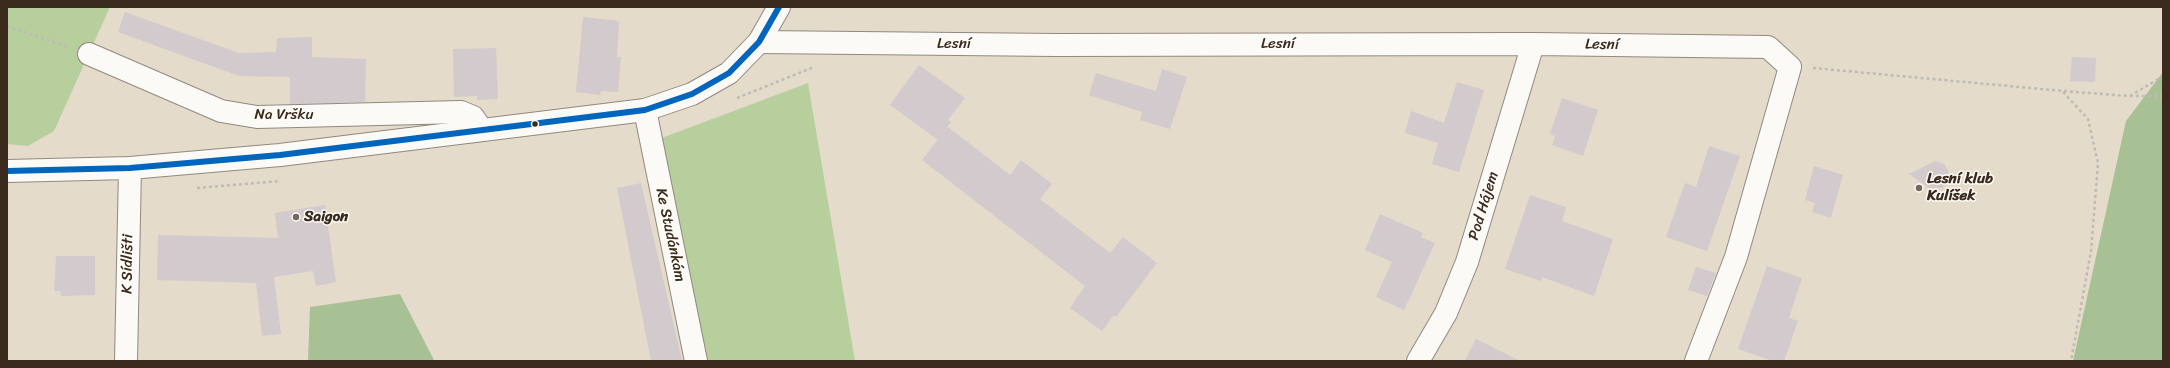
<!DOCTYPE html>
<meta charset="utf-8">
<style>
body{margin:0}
#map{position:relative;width:2170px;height:368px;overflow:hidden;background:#e5dbca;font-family:Sriracha,sans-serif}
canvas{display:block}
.frame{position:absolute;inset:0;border:8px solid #3b2a1e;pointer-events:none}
</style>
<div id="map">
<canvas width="2170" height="368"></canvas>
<div class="frame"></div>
</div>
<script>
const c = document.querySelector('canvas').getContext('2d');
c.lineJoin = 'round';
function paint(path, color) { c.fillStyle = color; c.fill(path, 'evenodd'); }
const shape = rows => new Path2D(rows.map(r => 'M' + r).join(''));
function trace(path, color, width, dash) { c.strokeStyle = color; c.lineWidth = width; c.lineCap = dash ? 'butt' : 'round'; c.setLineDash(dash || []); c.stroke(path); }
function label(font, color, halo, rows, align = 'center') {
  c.font = font + ' Sriracha,sans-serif'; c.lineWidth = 3; c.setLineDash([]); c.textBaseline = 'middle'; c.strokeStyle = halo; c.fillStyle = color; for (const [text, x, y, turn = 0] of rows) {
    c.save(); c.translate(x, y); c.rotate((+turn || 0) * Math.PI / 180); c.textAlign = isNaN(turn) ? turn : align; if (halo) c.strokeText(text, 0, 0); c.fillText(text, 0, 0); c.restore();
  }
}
paint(shape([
 [7,7,110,7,54,131,28,146,7,144],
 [808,83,855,361,708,361,659,139]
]), '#b6cf9c');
paint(shape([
 [2163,72,2163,361,2073,361,2126,121],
 [400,294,434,360,451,361,308,361,310,307]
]), '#a7c094');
paint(shape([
 [125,12,239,53,276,52,277,38,312,37,312,57,366,59,365,102,290,104,290,77,239,76,118,32],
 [583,17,619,21,617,57,621,57,618,92,601,91,600,95,576,92],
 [496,48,498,99,477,100,477,96,454,97,453,49],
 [2072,57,2096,58,2095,82,2070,81],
 [919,65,965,98,948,120,951,122,938,140,890,105],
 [1162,69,1187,77,1170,129,1140,120,1142,112,1089,95,1096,73,1156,91],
 [1457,82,1484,90,1459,172,1432,164,1438,143,1405,133,1411,111,1444,123],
 [1562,98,1598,110,1583,156,1552,145,1555,136,1550,134],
 [948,127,1010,175,1021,160,1052,184,1040,199,1110,253,1123,237,1157,263,1116,317,1114,315,1102,331,1070,308,1085,286,922,160],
 [1709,146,1740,156,1707,251,1666,237,1685,183,1696,187],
 [1935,161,1944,164,1949,172,1948,182,1942,188,1929,188,1909,174],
 [1814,166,1843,175,1831,218,1812,212,1815,203,1805,200],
 [641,183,682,361,651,361,617,188],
 [1530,195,1566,207,1562,221,1613,239,1594,296,1542,277,1541,281,1505,269],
 [325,205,336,282,316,286,313,271,274,277,281,334,262,336,256,283,157,280,158,235,278,238,275,213],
 [1380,214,1423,233,1421,237,1435,243,1404,310,1376,297,1392,262,1365,250],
 [56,256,95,256,95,295,61,296,60,291,54,291],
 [1767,266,1802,278,1789,318,1798,321,1784,361,1773,361,1738,349],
 [1696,267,1716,273,1707,296,1688,290],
 [1476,339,1520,361,1465,361]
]), '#d2cacc');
const minor = shape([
 [759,42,1057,45,1533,44,1768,47,1790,67,1736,257,1696,361],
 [89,54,221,111,257,117,461,112,473,117,482,130],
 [645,110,696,361],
 [126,361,130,168],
 [1418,361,1446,313,1467,262,1533,44]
]);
const tertiary = shape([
 [7,171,130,168,280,155,645,110,692,94,729,73,759,42,779,7]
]);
trace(minor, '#91897e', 24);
trace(tertiary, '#91897e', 24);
trace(shape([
 [7,26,68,47],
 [1813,68,2063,91,2129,96,2163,96],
 [2063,92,2088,119,2098,163,2091,251,2071,361],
 [2130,96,2163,76],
 [737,98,814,67],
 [197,188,280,181]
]), '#bebbb6', 2.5, [3, 3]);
trace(minor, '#fbfaf7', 22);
trace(tertiary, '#fbfaf7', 22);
trace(shape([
 [7,171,130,168,280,155,645,110,692,94,729,73,759,42,779,7]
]), '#0065bd', 6);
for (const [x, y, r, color] of [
 [535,124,3.5,"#3b2a1e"],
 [1919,188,4,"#76685a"],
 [296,217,4,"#76685a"]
]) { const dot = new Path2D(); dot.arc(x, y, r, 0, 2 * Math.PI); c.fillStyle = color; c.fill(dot); trace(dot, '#fdfcf7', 1.5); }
label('15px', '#3b2a1e', '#fdfcf7', [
 ["Lesní",954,44],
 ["Lesní",1278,44],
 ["Lesní",1602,45,1],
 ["Na Vršku",284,115],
 ["Pod Hájem",1484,206,-73],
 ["Ke Studánkám",670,235,78],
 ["K Sídlišti",128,264,-89]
]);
label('bold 15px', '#3b2a1e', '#fdfcf7', [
 ["Lesní klub",1927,179],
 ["Kulíšek",1927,196],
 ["Saigon",304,217]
], 'left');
</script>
